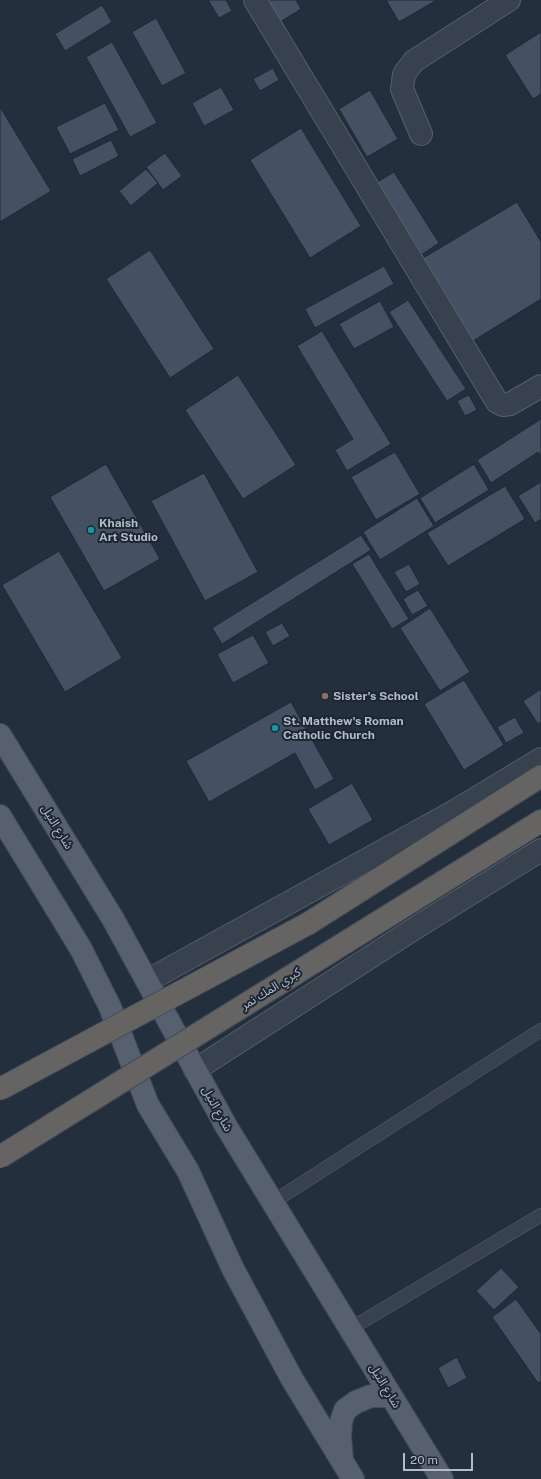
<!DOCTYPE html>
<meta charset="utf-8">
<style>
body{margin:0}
#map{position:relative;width:541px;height:1479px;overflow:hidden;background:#242f3e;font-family:"Public Sans",sans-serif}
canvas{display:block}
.scale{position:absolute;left:403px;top:1453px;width:70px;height:18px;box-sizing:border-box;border:2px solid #b4bcc9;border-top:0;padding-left:5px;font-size:12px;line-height:14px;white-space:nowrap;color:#b4bcc9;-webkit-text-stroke:3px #1d2633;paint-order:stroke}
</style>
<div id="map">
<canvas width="541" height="1479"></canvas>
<div class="scale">20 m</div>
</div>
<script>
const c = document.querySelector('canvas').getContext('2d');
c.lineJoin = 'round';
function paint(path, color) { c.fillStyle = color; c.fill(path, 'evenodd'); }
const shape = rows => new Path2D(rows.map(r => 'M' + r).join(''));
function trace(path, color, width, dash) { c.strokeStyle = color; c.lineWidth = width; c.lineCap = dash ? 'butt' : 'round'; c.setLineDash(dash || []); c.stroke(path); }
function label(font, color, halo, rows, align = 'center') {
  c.font = font + ' "Public Sans","Noto Sans Arabic",sans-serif'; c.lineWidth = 4; c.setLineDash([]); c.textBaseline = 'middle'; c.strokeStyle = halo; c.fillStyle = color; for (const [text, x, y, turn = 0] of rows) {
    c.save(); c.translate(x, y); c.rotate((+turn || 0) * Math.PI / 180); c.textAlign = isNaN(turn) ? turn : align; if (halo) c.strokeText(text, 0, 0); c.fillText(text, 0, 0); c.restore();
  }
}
const building = shape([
 [208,0,226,0,232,11,219,18,208,0],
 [266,0,296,0,301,9,280,22,266,0],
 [386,0,437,0,399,22,386,0],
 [102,5,112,22,65,51,55,34,102,5],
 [156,18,186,73,162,86,132,32,156,18],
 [541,32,541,94,533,99,505,55,541,32],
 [112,42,157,123,130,137,86,57,112,42],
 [273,68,279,80,260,91,253,79,273,68],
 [221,87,234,110,204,126,192,103,221,87],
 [370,90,398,139,367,157,339,109,370,90],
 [105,103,119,130,70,154,56,127,105,103],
 [0,107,51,191,0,222,0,107],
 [301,128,361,226,310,258,250,160,301,128],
 [111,140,119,156,80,176,72,159,111,140],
 [165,153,182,176,163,190,146,167,165,153],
 [146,169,158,183,131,206,119,191,146,169],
 [394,172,439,243,421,255,376,183,394,172],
 [517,202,541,242,541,299,473,341,423,258,517,202],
 [150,250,214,349,170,378,106,279,150,250],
 [384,266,394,284,315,328,305,309,384,266],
 [408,300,466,389,447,401,389,312,408,300],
 [380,301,394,327,354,349,339,324,380,301],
 [322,331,391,444,347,471,335,450,353,439,297,346,322,331],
 [238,375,296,465,243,499,185,410,238,375],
 [469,395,477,410,465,416,457,401,469,395],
 [541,419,541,456,538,452,491,483,477,460,541,419],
 [395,452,420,494,376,520,351,477,395,452],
 [106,464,160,559,104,591,50,497,106,464],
 [474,464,489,490,435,523,420,498,474,464],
 [204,473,258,572,205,601,151,501,204,473],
 [541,482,541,519,535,523,518,496,541,482],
 [505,486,525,519,448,566,427,533,505,486],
 [417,498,434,526,380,560,363,532,417,498],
 [361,535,371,550,222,644,212,628,361,535],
 [59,551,122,658,65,692,2,585,59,551],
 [369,554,409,619,392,629,352,564,369,554],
 [409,564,420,584,406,592,394,572,409,564],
 [418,590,428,606,412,615,403,599,418,590],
 [430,608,470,672,440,691,400,628,430,608],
 [282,623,290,636,273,646,265,632,282,623],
 [253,635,269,663,233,683,217,654,253,635],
 [464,680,504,745,464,770,424,704,464,680],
 [541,689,541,722,538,724,523,701,541,689],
 [291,702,334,779,315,790,295,753,209,802,186,761,291,702],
 [515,717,524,733,506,743,497,727,515,717],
 [352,783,373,820,329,845,308,809,352,783],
 [501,1268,519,1287,494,1310,476,1291,501,1268],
 [516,1299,541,1334,541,1381,538,1383,492,1317,516,1299],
 [457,1357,467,1378,448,1388,438,1368,457,1357]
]);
paint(building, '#455162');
trace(building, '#1f2835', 1);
const service = shape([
 [273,1202,541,1030],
 [350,1329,541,1215]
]);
const minor = shape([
 [255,0,497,402,503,405,510,404,541,386],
 [421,134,402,89,404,74,414,61,509,0]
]);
const tertiary = shape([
 [147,981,455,811,541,759],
 [195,1070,420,925,541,850]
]);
const primary = shape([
 [0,735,113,919,226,1126,442,1479],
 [0,816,81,949,110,1007,148,1105,188,1171,233,1269,292,1379,353,1479],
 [342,1460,340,1437,341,1422,345,1410,356,1402,371,1396,391,1396]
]);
const trunk = shape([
 [309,923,541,776],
 [330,952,541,821]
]);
trace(service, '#565f6c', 14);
trace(minor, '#565f6c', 24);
trace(tertiary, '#565f6c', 24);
trace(primary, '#414a57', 24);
trace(trunk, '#434c59', 24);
trace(service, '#38414e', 13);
trace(minor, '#38414e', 22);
trace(tertiary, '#38414e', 22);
trace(primary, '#56606e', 22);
trace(trunk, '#656462', 22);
const trunkBridge = shape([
 [0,1089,309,923],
 [0,1157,330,952]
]);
trace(trunkBridge, '#434c59', 24, []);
trace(trunkBridge, '#656462', 22);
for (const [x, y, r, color] of [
 [91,530,4,"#0f9aa8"],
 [325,696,4,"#8d6e63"],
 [275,728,4,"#0f9aa8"]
]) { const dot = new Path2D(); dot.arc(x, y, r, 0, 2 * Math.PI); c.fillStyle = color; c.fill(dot); trace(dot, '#1d2633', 1.5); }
label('bold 12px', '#b4bcc9', '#1d2633', [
 ["Khaish",99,523],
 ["Art Studio",99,537],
 ["Sister's School",333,696],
 ["St. Matthew's Roman",283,721],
 ["Catholic Church",283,735]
], 'left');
label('12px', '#b4bcc9', '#1d2633', [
 ["شارع النيل",57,827,59],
 ["كبري المك نمر",271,989,-32],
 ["شارع النيل",217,1109,61],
 ["شارع النيل",385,1386,59]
]);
</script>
